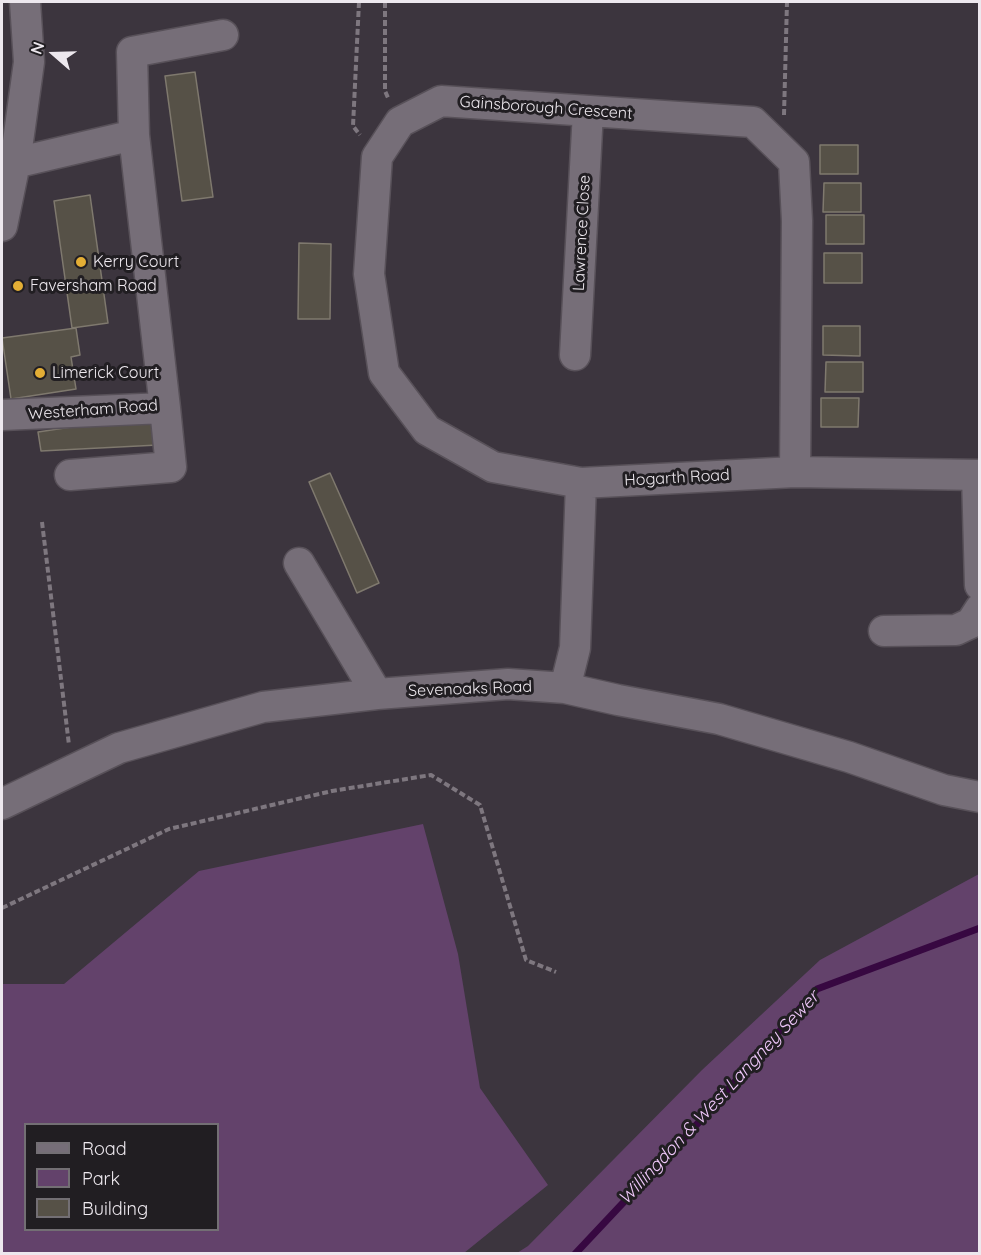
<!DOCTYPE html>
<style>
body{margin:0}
#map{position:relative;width:981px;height:1255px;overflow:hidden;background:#3c353e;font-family:Quicksand,sans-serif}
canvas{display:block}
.frame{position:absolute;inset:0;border:3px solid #ede8ee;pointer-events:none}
.legend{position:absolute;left:24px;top:1123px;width:195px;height:108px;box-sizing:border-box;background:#211e22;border:2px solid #736f74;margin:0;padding:8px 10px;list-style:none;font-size:18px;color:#ede8ee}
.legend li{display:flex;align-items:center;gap:12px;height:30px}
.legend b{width:30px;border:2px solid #736f74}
.north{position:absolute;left:24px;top:24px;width:60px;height:60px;-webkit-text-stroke:4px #211e22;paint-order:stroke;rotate:290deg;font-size:16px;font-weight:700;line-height:24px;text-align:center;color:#ede8ee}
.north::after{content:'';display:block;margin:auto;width:21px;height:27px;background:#ede8ee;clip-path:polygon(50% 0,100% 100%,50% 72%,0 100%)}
</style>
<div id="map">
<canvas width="981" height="1255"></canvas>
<div class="frame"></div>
<ul class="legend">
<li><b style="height:8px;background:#766e78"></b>Road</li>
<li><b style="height:16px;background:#63426b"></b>Park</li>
<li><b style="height:16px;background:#565147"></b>Building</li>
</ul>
<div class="north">N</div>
</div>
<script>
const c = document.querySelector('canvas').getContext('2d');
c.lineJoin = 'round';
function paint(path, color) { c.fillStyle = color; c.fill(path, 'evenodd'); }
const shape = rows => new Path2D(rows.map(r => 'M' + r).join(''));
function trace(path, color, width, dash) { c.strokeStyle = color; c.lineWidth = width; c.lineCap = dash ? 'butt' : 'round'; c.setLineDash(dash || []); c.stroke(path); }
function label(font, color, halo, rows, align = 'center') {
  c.font = font + ' Quicksand,sans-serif'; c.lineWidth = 6; c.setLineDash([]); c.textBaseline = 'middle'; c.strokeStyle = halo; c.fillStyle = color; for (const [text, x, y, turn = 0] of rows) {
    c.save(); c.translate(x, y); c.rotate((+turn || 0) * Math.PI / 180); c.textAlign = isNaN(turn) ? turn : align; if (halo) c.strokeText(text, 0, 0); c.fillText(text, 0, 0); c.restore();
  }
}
paint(shape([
 [423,824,458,954,480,1088,548,1185,464,1253,2,1253,2,984,64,984,199,871],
 [26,1124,218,1124,218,1230,26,1230],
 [979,874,979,1253,517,1253,528,1246,702,1070,820,960]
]), '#63426b');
trace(shape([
 [575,1254,700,1121,817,989,980,928]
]), '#370841', 7);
const building = shape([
 [195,72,213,197,182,201,165,76,195,72],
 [820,145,858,145,858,174,820,174,820,145],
 [824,183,861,183,861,212,823,212,824,183],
 [90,195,108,323,72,328,54,201,90,195],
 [826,215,864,215,864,244,826,244,826,215],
 [299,243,331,244,330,319,298,319,299,243],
 [824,253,862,253,862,283,824,283,824,253],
 [823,326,860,326,860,356,823,355,823,326],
 [76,328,80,355,71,357,76,389,11,399,2,338,76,328],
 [826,362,863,362,863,392,825,392,826,362],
 [821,398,859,398,858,427,821,427,821,398],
 [158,414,158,445,41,451,38,432,158,414],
 [330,473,379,583,357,593,309,482,330,473]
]);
paint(building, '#565147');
trace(building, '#7f796e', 1.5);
const minor = shape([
 [15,163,134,135],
 [2,226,15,163,29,62,25,2],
 [575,355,588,111],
 [2,415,165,408,134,135,132,52,223,35],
 [70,475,171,467,165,408],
 [977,475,980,585],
 [581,483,493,467,427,430,384,373,369,274,377,157,400,122,441,101,753,122,794,162,797,221,795,472],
 [299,563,377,694],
 [884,631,956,630,971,623,980,609],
 [565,688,575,648,581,483,795,472,980,475],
 [2,804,119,748,263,707,377,694,508,684,565,688,618,700,719,719,849,757,944,790,980,797]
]);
trace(minor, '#585159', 33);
trace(shape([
 [359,2,353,126,360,135],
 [385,2,385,91,389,100],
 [784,115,787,2],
 [42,522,69,745],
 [2,908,169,829,332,791,431,775,480,805,526,960,556,972]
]), '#7e777f', 4, [6, 3]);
trace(minor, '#766e78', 30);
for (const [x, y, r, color] of [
 [81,262,6,"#e3ae35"],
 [18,286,6,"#e3ae35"],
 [40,373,6,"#e3ae35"]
]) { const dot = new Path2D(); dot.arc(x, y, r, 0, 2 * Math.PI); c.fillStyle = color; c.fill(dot); trace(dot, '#211e22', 2); }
label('16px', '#ede8ee', '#211e22', [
 ["Gainsborough Crescent",546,108,4],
 ["Lawrence Close",582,233,-87],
 ["Westerham Road",93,410,-4],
 ["Hogarth Road",677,478,-3],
 ["Sevenoaks Road",470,689,-2]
]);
label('16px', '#ede8ee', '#211e22', [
 ["Kerry Court",93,262],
 ["Faversham Road",30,286],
 ["Limerick Court",52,373]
], 'left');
label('italic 18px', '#f1c9fc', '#211e22', [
 ["Willingdon & West Langney Sewer",719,1098,-47]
]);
</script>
